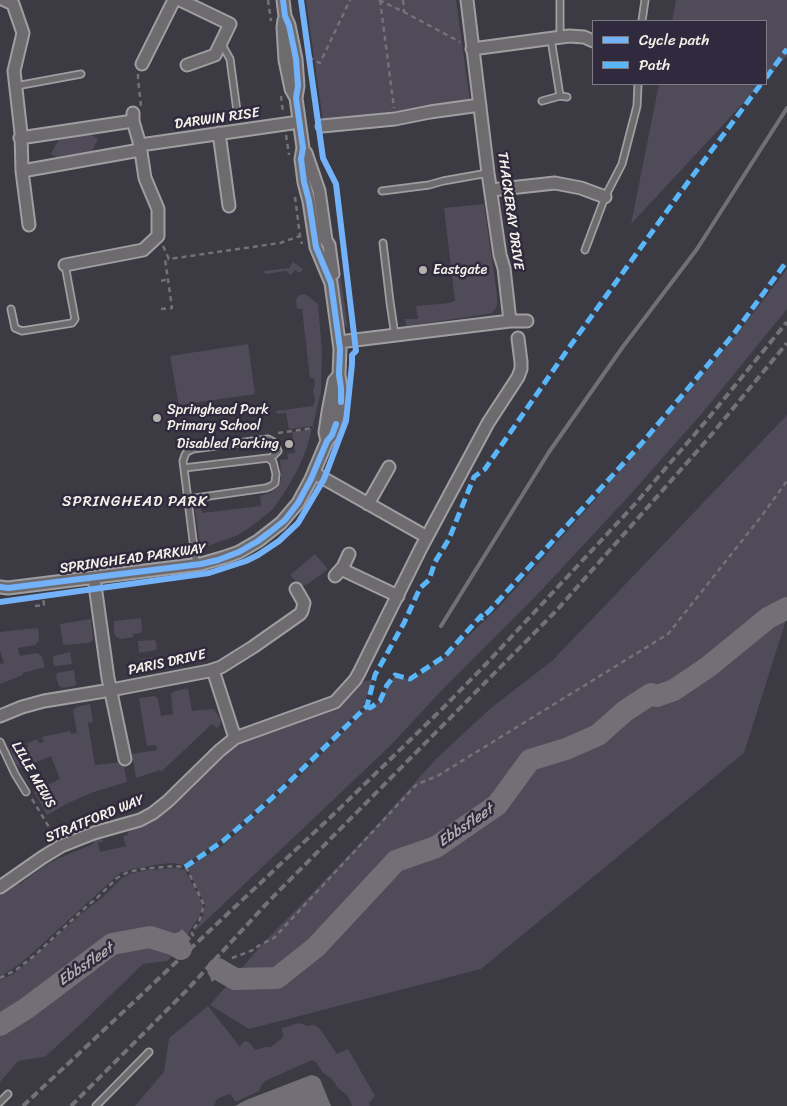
<!DOCTYPE html>
<style>
body{margin:0}
#map{position:relative;width:787px;height:1106px;overflow:hidden;background:#3c3a43;font-family:Sriracha,sans-serif}
canvas{display:block}
.legend{position:absolute;left:592px;top:20px;width:175px;height:65px;box-sizing:border-box;background:#2f2a3d;border:1px solid #7e7a81;margin:0;padding:6px 9px;list-style:none;font-size:15px;color:#f4f1e8}
.legend li{display:flex;align-items:center;gap:10px;height:25px}
.legend b{width:25px;border:1px solid #7e7a81}
</style>
<div id="map">
<canvas width="787" height="1106"></canvas>
<ul class="legend">
<li><b style="height:6px;background:#73b2f8"></b>Cycle path</li>
<li><b style="height:6px;background:#59b6f9"></b>Path</li>
</ul>
</div>
<script>
const c = document.querySelector('canvas').getContext('2d');
c.lineJoin = 'round';
function paint(path, color) { c.fillStyle = color; c.fill(path, 'evenodd'); }
const shape = rows => new Path2D(rows.map(r => 'M' + r).join(''));
function trace(path, color, width, dash) { c.strokeStyle = color; c.lineWidth = width; c.lineCap = dash ? 'butt' : 'round'; c.setLineDash(dash || []); c.stroke(path); }
function label(font, color, halo, rows, align = 'center') {
  c.font = font + ' Sriracha,sans-serif'; c.lineWidth = 5; c.setLineDash([]); c.textBaseline = 'middle'; c.strokeStyle = halo; c.fillStyle = color; for (const [text, x, y, turn = 0] of rows) {
    c.save(); c.translate(x, y); c.rotate((+turn || 0) * Math.PI / 180); c.textAlign = isNaN(turn) ? turn : align; if (halo) c.strokeText(text, 0, 0); c.fillText(text, 0, 0); c.restore();
  }
}
paint(shape([
 [306,0,456,0,470,101,323,121],
 [676,0,787,0,787,56,766,79,766,21,672,21],
 [659,84,761,84,631,224],
 [87,132,98,139,91,153,61,159,51,154,60,137],
 [484,204,497,295,497,305,496,308,492,313,488,314,406,326,405,319,418,319,416,306,449,303,455,301,444,208],
 [336,239,339,264,348,329,343,323,332,244,330,240],
 [293,262,303,269,300,273,295,270,291,275,286,271,265,274,264,271,289,268],
 [787,269,787,309,704,411,628,497,535,597,442,690,391,745,195,931,203,916,205,905,187,867,221,847,229,840,305,771,366,709,371,708,379,702,382,699,388,685,395,677,397,676,411,680,427,670,447,656,500,606,594,501,674,409,738,333],
 [305,294,318,304,322,350,321,391,313,426,289,429,286,413,277,414,276,411,313,406,315,400,313,390,315,385,314,378,310,378,302,309,297,309,296,300,299,295],
 [248,344,255,394,179,405,170,356],
 [787,415,787,617,744,753,481,969,249,1029,210,1005,266,940,300,906,367,836,436,759,492,707,552,661],
 [312,429,306,450,298,469,286,490,273,509,252,526,238,535,205,547,201,543,199,538,195,510,196,505,200,504,202,513,261,506,260,496,272,492,279,485,281,478,280,460,288,459,287,454,295,453,292,432],
 [315,554,328,569,316,578,306,585,300,585,290,575],
 [141,618,142,631,141,633,133,634,133,637,121,639,116,637,114,633,114,621],
 [91,619,93,639,92,641,89,643,63,645,60,624],
 [38,628,39,640,37,643,35,645,18,648,19,653,20,656,36,653,39,654,42,657,45,667,23,673,23,675,0,684,0,664,4,663,0,650,0,632],
 [154,640,156,642,157,648,156,650,139,653,138,641],
 [70,652,72,664,57,666,54,666,53,658,54,656],
 [154,657,157,659,157,667,139,672,138,660],
 [74,670,76,685,63,688,59,686,56,677,57,673],
 [372,680,365,702,362,708,266,801,224,838,184,865,171,863,155,865,133,869,120,873,28,957,18,965,0,977,0,892,13,884,20,884,43,867,57,859,93,844,96,837,104,841,98,843,100,852,126,846,123,836,127,835,131,828,155,818,170,807,224,754,235,746,299,721,332,710,347,700,359,682],
 [188,688,192,711,213,709,217,713,221,721,220,725,217,728,212,724,161,772,160,770,136,778,132,754,157,750,156,745,147,746,139,698,155,696,158,699,161,716,173,714,171,694,175,691],
 [90,704,93,722,88,723,95,765,123,762,127,782,91,793,66,804,47,815,34,792,60,779,51,756,21,768,16,764,10,749,21,745,23,749,28,747,27,743,37,739,39,743,44,742,42,737,46,736,70,731,71,734,77,733,73,710,77,707],
 [177,868,185,870,202,902,203,907,199,917,190,930,188,934,188,936,182,929,179,932,165,936,164,940,174,955,167,961,143,964,84,1021,46,1056,43,1057,18,1061,0,1082,0,980,13,974,27,963,87,909,102,898,122,878,130,874,147,870],
 [208,1006,240,1047,243,1042,246,1041,250,1043,255,1050,266,1047,271,1047,281,1039,284,1036,281,1028,283,1028,299,1023,308,1026,314,1025,320,1029,337,1054,348,1049,375,1096,369,1103,370,1106,352,1106,348,1096,338,1088,332,1079,323,1073,316,1062,312,1060,265,1081,262,1084,259,1091,238,1101,235,1101,231,1095,229,1094,217,1099,214,1106,135,1106,164,1072,169,1038]
]), '#504b59');
paint(shape([
 [182,929,220,969,222,976,225,979,221,983,216,979,212,982,210,978,174,955,170,948,165,945,164,940,167,935,179,932],
 [311,1075,316,1076,320,1079,331,1106,235,1106,246,1100]
]), '#736f76');
paint(shape([
 [193,937,221,967,208,980,189,970,172,957]
]), '#3c3a43');
trace(shape([
 [441,626,549,452,622,348,697,249,787,108]
]), '#736f76', 4);
trace(shape([
 [218,969,235,979,277,978,316,947,396,861,436,847,497,805,530,760,566,749,598,735,625,711,651,694,657,696,674,690,708,667,768,618,787,608],
 [0,1025,27,1008,112,944,150,937,175,945,181,949]
]), '#736f76', 22);
const lane = shape([
 [560,0,560,37],
 [642,21,645,0],
 [551,39,560,96],
 [221,43,230,59,237,111],
 [16,86,81,74],
 [542,101,560,96,567,97],
 [382,191,429,185,443,181,488,173],
 [383,243,390,302,395,336],
 [585,250,605,197,622,164,637,106,638,84],
 [11,309,15,328,22,331,72,323,75,319,65,265],
 [184,468,268,458,273,462,276,474,275,483,271,486,266,488,188,499],
 [196,564,183,461,185,455,187,452,193,449,268,439,274,442,278,451,270,459],
 [0,742,15,774,26,792],
 [0,1102,8,1094],
 [96,1106,149,1052]
]);
const street = shape([
 [4,0,13,4,23,33,14,71,21,133,22,171,29,225],
 [180,0,230,24,215,55,187,65],
 [284,20,283,27,285,60,291,89,296,98],
 [472,49,569,36,584,37,593,41],
 [142,64,174,0],
 [322,126,395,119,430,112,480,105],
 [219,133,229,206],
 [20,138,133,121],
 [140,145,299,122],
 [306,153,319,191,326,240,329,245,333,274],
 [22,171,140,150],
 [491,190,555,183,581,188,605,197],
 [65,265,143,250,158,236,158,209,145,178,140,145,133,121,133,113],
 [510,321,527,321],
 [339,342,510,321,504,268,500,255,488,173,467,0],
 [327,441,325,432,328,412,334,381,339,375],
 [314,473,427,537],
 [368,504,389,467],
 [341,569,398,596],
 [335,576,343,567,349,554],
 [94,578,108,678,125,759],
 [0,587,8,588,201,564,225,557,239,552,258,541,281,523,298,503,311,479,327,441,332,435,339,414,341,401,341,388,339,375,340,349,331,283,316,247,309,201,304,182,301,159,303,148,296,98,298,86,296,59,289,25,285,16,283,0],
 [213,670,235,738],
 [0,716,22,707,44,701,111,690,209,671,221,667,253,647,300,614,302,611,304,603,296,589],
 [0,887,43,857,61,846,94,833,140,820,153,813,168,801,219,751,235,738,335,702,355,680,359,673,421,548,488,423,518,377,521,369,521,362,518,338]
]);
trace(lane, '#9f9ea0', 9);
trace(street, '#9f9ea0', 15);
trace(shape([
 [268,0,271,21],
 [379,0,404,12,460,42],
 [380,0,394,108],
 [403,0,404,12],
 [309,57,320,63,350,0],
 [138,74,138,79,141,106],
 [281,96,283,113],
 [286,135,289,155],
 [295,197,300,236,302,244],
 [163,246,169,259,280,243,300,236],
 [161,281,168,279],
 [161,309,172,308,165,259,169,259],
 [278,433,314,428],
 [35,606,44,605,43,596],
 [32,799,55,837],
 [232,958,256,949,258,946,274,938,416,785,439,775,668,634,760,518,787,481],
 [0,978,16,970,35,955,88,905,96,899,117,878,128,872,142,869,174,866,184,867,187,869,204,905,200,919,192,932,192,934,194,936]
]), '#747276', 2.5, [5, 4]);
trace(lane, '#6e6b6e', 5.5);
trace(street, '#6e6b6e', 11);
trace(shape([
 [23,1106,336,812,443,708,487,663,569,575,635,504,706,421,787,322],
 [71,1106,186,991,269,901,556,611,707,440,787,343]
]), '#747276', 4, [8, 4]);
trace(shape([
 [766,78,787,49],
 [367,706,370,708,380,701,387,685,395,675,410,679,445,656,481,616,482,618,490,610,642,443,733,335,787,261],
 [185,867,223,841,243,824,282,789,367,706,375,675,404,623,420,588,429,580,435,562,449,539,474,477,485,469,568,349,680,193,761,84]
]), '#59b6f9', 5, [10, 5]);
trace(shape([
 [283,0,285,16,289,25,296,59,298,86,296,98,303,148,301,159,304,182,309,201,316,247,331,283,340,349,339,375,341,388,341,402],
 [0,587,8,588,201,564,218,560,239,552,258,541,270,532,285,520,298,503,311,479,327,441,332,435,336,424],
 [0,602,209,573,246,561,258,555,279,541,298,523,324,479,346,421,352,364,352,355,356,351,336,184,323,158,301,0]
]), '#73b2f8', 6);
for (const [x, y, r, color] of [
 [423,270,5,"#b4b1ae"],
 [157,418,5,"#b4b1ae"],
 [289,444,5,"#b4b1ae"]
]) { const dot = new Path2D(); dot.arc(x, y, r, 0, 2 * Math.PI); c.fillStyle = color; c.fill(dot); trace(dot, '#2f2a3d', 2); }
label('14px', '#f4f1e8', '#2f2a3d', [
 ["DARWIN RISE",217,119,-8],
 ["THACKERAY DRIVE",510,211,82],
 ["SPRINGHEAD PARKWAY",133,559,-8],
 ["PARIS DRIVE",167,663,-12],
 ["LILLE MEWS",33,775,60],
 ["STRATFORD WAY",95,819,-22]
]);
label('14px', '#f4f1e8', '#2f2a3d', [
 ["Eastgate",433,270],
 ["Springhead Park",167,410],
 ["Primary School",167,426],
 ["Disabled Parking",279,444,"right"]
], 'left');
c.letterSpacing = '1px';
label('15px', '#f4f1e8', '#2f2a3d', [
 ["SPRINGHEAD PARK",135,502]
]);
c.letterSpacing = '0px';
label('italic 15px', '#b6b2b2', '#2f2a3d', [
 ["Ebbsfleet",466,826,-34],
 ["Ebbsfleet",86,965,-34]
]);
</script>
